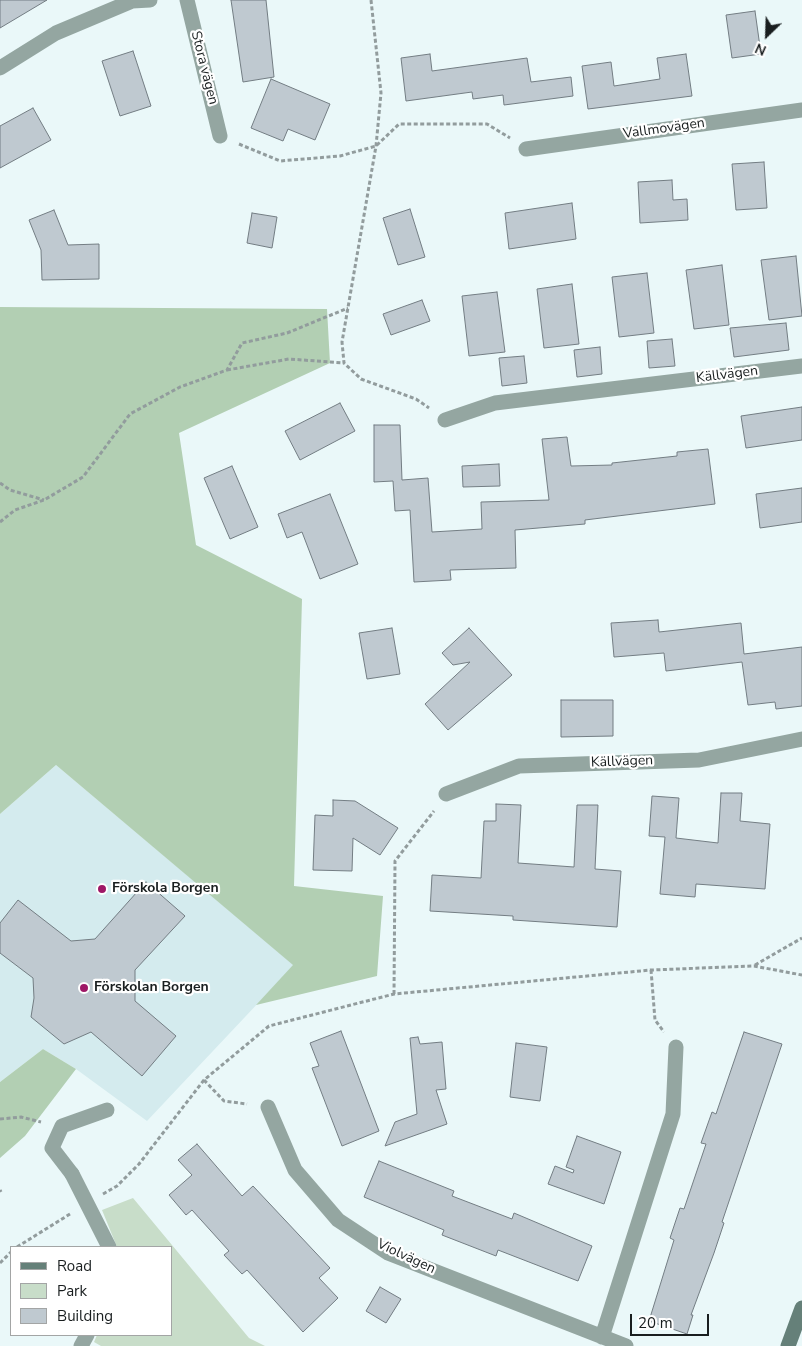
<!DOCTYPE html>
<meta charset="utf-8">
<style>
body{margin:0}
#map{position:relative;width:802px;height:1346px;overflow:hidden;background:#eaf8f9;font-family:"Nunito Sans",sans-serif}
canvas{display:block}
.legend{position:absolute;left:10px;top:1246px;width:162px;height:90px;box-sizing:border-box;background:#fff;border:1px solid #a3a5a5;margin:0;padding:6px 9px;list-style:none;font-size:15px;color:#191e1f}
.legend li{display:flex;align-items:center;gap:10px;height:25px}
.legend b{width:25px;border:1px solid #a3a5a5}
.north{position:absolute;left:742px;top:10px;width:50px;height:50px;-webkit-text-stroke:4px #fff;paint-order:stroke;rotate:204deg;font-size:14px;font-weight:700;line-height:20px;text-align:center;color:#191e1f}
.north::after{content:'';display:block;margin:auto;width:18px;height:22px;background:#191e1f;clip-path:polygon(50% 0,100% 100%,50% 72%,0 100%)}
.scale{position:absolute;left:630px;top:1314px;width:79px;height:22px;box-sizing:border-box;border:2px solid #191e1f;border-top:0;padding-left:6px;font-size:15px;line-height:18px;white-space:nowrap;color:#191e1f;-webkit-text-stroke:4px #fff;paint-order:stroke}
</style>
<div id="map">
<canvas width="802" height="1346"></canvas>
<ul class="legend">
<li><b style="height:6px;background:#658079"></b>Road</li>
<li><b style="height:14px;background:#c8ddc9"></b>Park</li>
<li><b style="height:14px;background:#bfc9d0"></b>Building</li>
</ul>
<div class="north">N</div>
<div class="scale">20 m</div>
</div>
<script>
const c = document.querySelector('canvas').getContext('2d');
c.lineJoin = 'round';
function paint(path, color) { c.fillStyle = color; c.fill(path, 'evenodd'); }
const shape = rows => new Path2D(rows.map(r => 'M' + r).join(''));
function trace(path, color, width, dash) { c.strokeStyle = color; c.lineWidth = width; c.lineCap = dash ? 'butt' : 'round'; c.setLineDash(dash || []); c.stroke(path); }
function label(font, color, halo, rows, align = 'center') {
  c.font = font + ' "Nunito Sans",sans-serif'; c.lineWidth = 4.5; c.setLineDash([]); c.textBaseline = 'middle'; c.strokeStyle = halo; c.fillStyle = color; for (const [text, x, y, turn = 0] of rows) {
    c.save(); c.translate(x, y); c.rotate((+turn || 0) * Math.PI / 180); c.textAlign = isNaN(turn) ? turn : align; if (halo) c.strokeText(text, 0, 0); c.fillText(text, 0, 0); c.restore();
  }
}
paint(shape([
 [56,765,294,965,147,1121,76,1069,43,1049,0,1082,0,814]
]), '#d4ebee');
paint(shape([
 [133,1198,249,1338,265,1346,101,1346,94,1342,97,1335,171,1335,171,1247,117,1247,102,1210]
]), '#c8ddc9');
paint(shape([
 [0,307,327,309,330,363,179,433,196,545,302,599,294,886,383,896,377,976,256,1005,293,965,56,765,0,814],
 [43,1049,76,1069,25,1136,0,1158,0,1082]
]), '#b2cfb3');
const building = shape([
 [0,0,47,0,0,28,0,0],
 [231,0,266,0,274,77,243,82,231,0],
 [755,11,761,54,732,58,726,15,755,11],
 [133,51,151,106,120,116,102,61,133,51],
 [430,54,432,71,527,58,531,82,571,77,573,96,504,105,503,95,473,99,472,92,406,101,401,58,430,54],
 [686,54,692,96,588,109,582,66,611,62,614,86,660,79,657,58,686,54],
 [271,79,330,104,315,140,288,129,283,141,251,128,271,79],
 [33,108,51,140,0,168,0,126,33,108],
 [764,162,767,208,736,210,732,164,764,162],
 [672,180,673,200,687,199,688,220,640,223,638,182,672,180],
 [572,203,576,239,509,249,505,213,572,203],
 [410,209,425,257,398,265,383,218,410,209],
 [54,210,68,245,99,244,99,279,42,280,41,250,29,220,54,210],
 [252,213,277,217,272,248,247,243,252,213],
 [796,256,802,316,769,320,761,260,796,256],
 [722,265,729,325,694,329,686,270,722,265],
 [647,273,654,333,619,337,612,277,647,273],
 [572,284,579,344,544,348,537,289,572,284],
 [497,292,505,352,469,356,462,296,497,292],
 [422,300,430,321,391,335,383,314,422,300],
 [786,323,789,350,734,357,730,328,786,323],
 [672,339,675,366,649,368,647,341,672,339],
 [600,347,602,374,577,377,574,350,600,347],
 [524,356,527,383,502,386,499,358,524,356],
 [340,403,355,431,300,460,285,431,340,403],
 [802,407,802,440,746,448,741,416,802,407],
 [374,425,400,425,402,480,428,478,432,532,482,529,481,502,549,500,542,439,567,437,571,466,612,465,612,463,677,456,677,452,708,449,715,504,585,520,585,524,515,530,516,568,450,570,451,580,414,582,410,510,395,511,393,481,374,482,374,425],
 [499,464,500,486,463,487,462,466,499,464],
 [232,466,258,527,230,539,204,478,232,466],
 [802,488,802,522,760,528,756,494,802,488],
 [330,494,358,564,320,579,302,532,287,538,278,514,330,494],
 [658,620,659,632,741,623,744,654,802,647,802,706,776,709,775,702,748,705,742,662,666,671,664,653,614,657,611,623,658,620],
 [392,628,400,674,367,679,359,633,392,628],
 [469,628,512,675,448,730,425,704,470,662,453,665,442,653,469,628],
 [561,700,613,700,613,736,561,737,561,700],
 [721,793,742,793,740,821,770,824,765,889,696,884,695,897,660,894,665,837,649,836,652,796,679,798,676,838,718,843,721,793],
 [333,800,355,801,398,828,380,855,353,838,352,871,313,870,315,815,333,816,333,800],
 [496,804,521,805,518,863,574,867,577,805,598,805,595,869,621,871,617,927,513,920,513,916,430,911,432,875,481,878,484,821,496,821,496,804],
 [146,882,185,916,135,970,135,1001,176,1036,142,1076,91,1032,64,1044,31,1017,34,998,33,978,0,953,0,923,18,900,71,941,95,939,146,882],
 [341,1031,379,1131,342,1146,312,1068,319,1066,310,1043,341,1031],
 [744,1032,782,1044,722,1222,724,1223,714,1253,691,1315,693,1315,687,1334,649,1321,674,1240,670,1238,680,1208,684,1209,706,1144,701,1143,712,1112,716,1114,744,1032],
 [418,1037,420,1044,442,1042,446,1089,436,1090,447,1124,385,1146,395,1122,417,1114,410,1038,418,1037],
 [516,1043,547,1047,540,1101,510,1097,516,1043],
 [577,1136,621,1152,604,1204,548,1184,555,1166,573,1173,574,1170,566,1167,577,1136],
 [197,1144,242,1196,253,1186,330,1268,319,1278,338,1298,303,1332,247,1270,242,1274,224,1255,229,1251,192,1210,186,1215,169,1195,192,1175,178,1160,197,1144],
 [379,1161,454,1191,452,1196,512,1219,514,1213,592,1246,578,1281,498,1250,496,1256,442,1235,444,1230,364,1197,379,1161],
 [380,1287,401,1299,386,1323,366,1311,380,1287]
]);
paint(building, '#bfc9d0');
trace(building, '#737d83', 1);
trace(shape([
 [371,0,381,93,376,146,342,342,344,363,361,379,416,399,429,408],
 [239,144,280,161,340,156,376,146,399,124,487,124,510,138],
 [227,370,289,359,344,363],
 [0,483,10,490,44,500],
 [0,522,15,510,44,500,83,477,130,414,180,387,227,370,242,343,287,333,348,308],
 [755,965,802,938],
 [651,970,655,1020,664,1032],
 [394,994,395,861,434,811],
 [204,1080,224,1101,247,1104],
 [0,1119,21,1117,41,1122],
 [0,1190,1,1192],
 [103,1194,117,1186,139,1164,204,1080,269,1026,394,994,651,970,754,966,802,975],
 [17,1247,70,1214],
 [0,1263,11,1252]
]), '#929c9d', 3, [4, 2.5]);
trace(shape([
 [72,1174,52,1148,62,1126,107,1110]
]), '#94a6a1', 15);
trace(shape([
 [187,0,220,136],
 [0,68,56,33,132,1,150,0],
 [526,149,802,110],
 [445,420,495,403,802,366],
 [446,794,519,766,699,760,802,739],
 [268,1107,295,1170,338,1220,388,1253,626,1346],
 [72,1174,109,1247],
 [602,1337,673,1114,676,1047],
 [81,1346,87,1335]
]), '#94a6a1', 15);
trace(shape([
 [788,1346,802,1308]
]), '#658079', 15);
for (const [x, y, r, color] of [
 [102,889,5,"#9e1766"],
 [84,988,5,"#9e1766"]
]) { const dot = new Path2D(); dot.arc(x, y, r, 0, 2 * Math.PI); c.fillStyle = color; c.fill(dot); trace(dot, '#fff', 2); }
label('14px', '#191e1f', '#fff', [
 ["Stora vägen",204,68,76],
 ["Vallmovägen",664,129,-8],
 ["Källvägen",727,375,-7],
 ["Källvägen",622,762,-2],
 ["Violvägen",406,1257,25]
]);
label('bold 14px', '#191e1f', '#fff', [
 ["Förskola Borgen",112,889],
 ["Förskolan Borgen",94,988]
], 'left');
</script>
